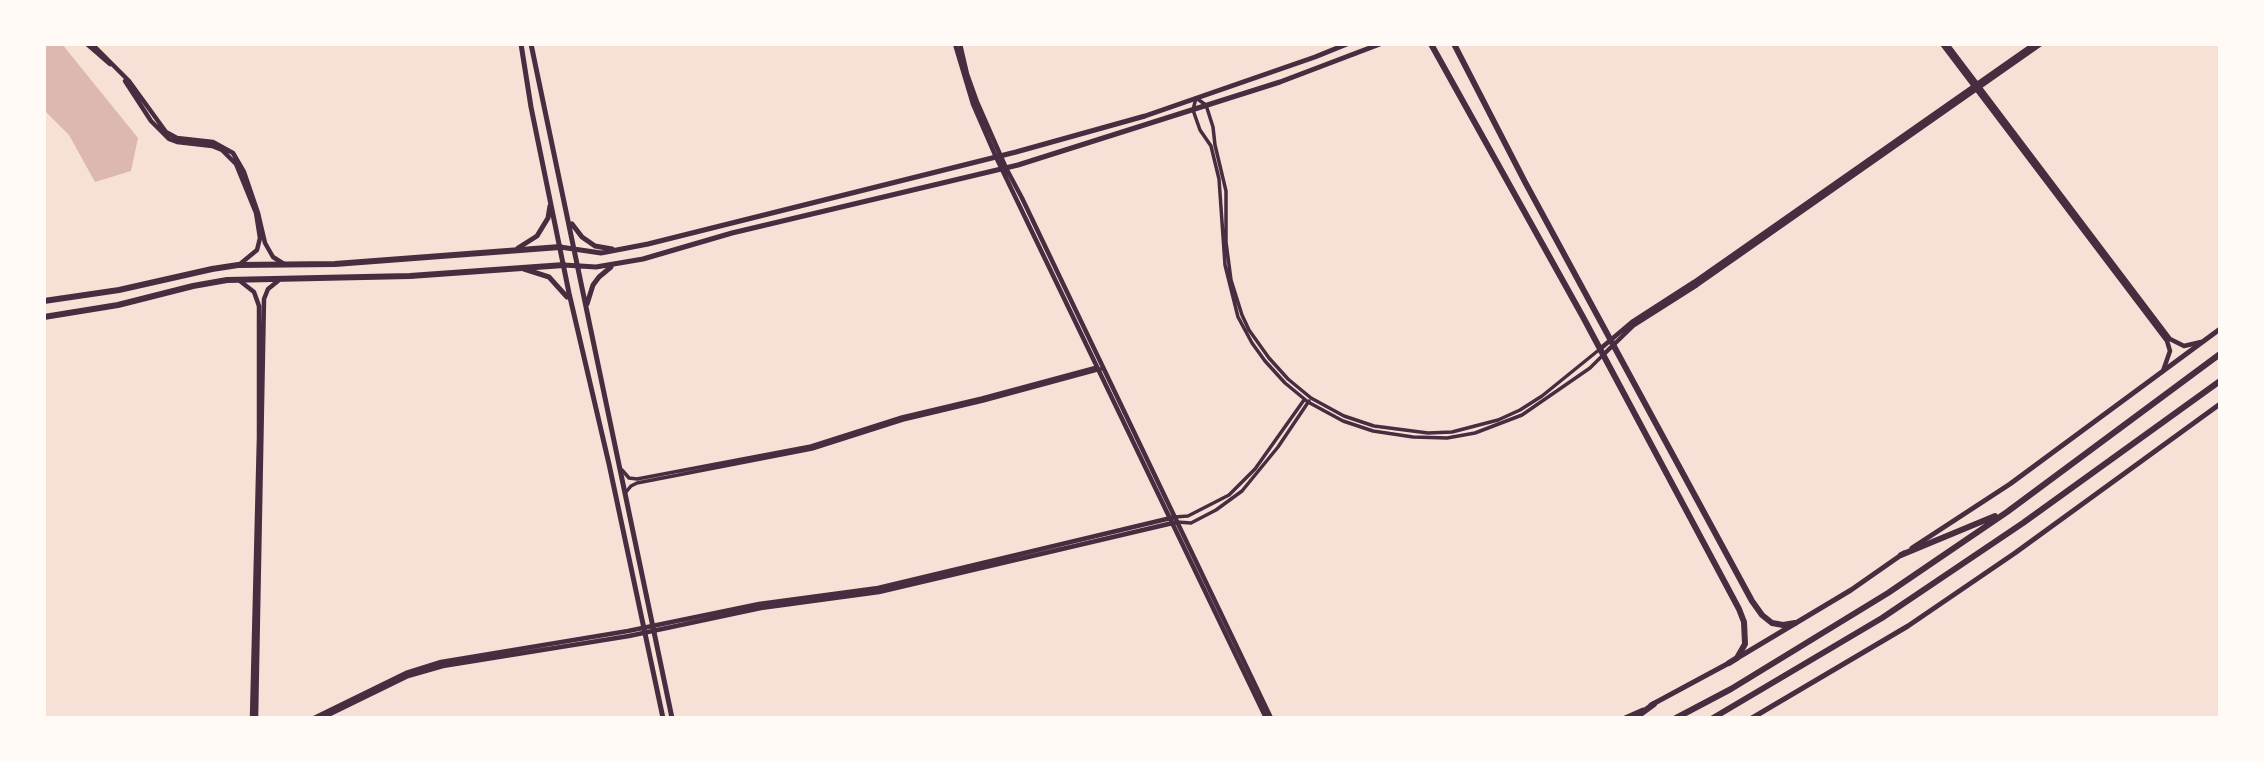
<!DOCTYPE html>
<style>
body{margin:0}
#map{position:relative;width:2264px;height:762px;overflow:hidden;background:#f7e1d7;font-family:"Fira Sans Condensed",sans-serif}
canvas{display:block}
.frame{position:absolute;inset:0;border:46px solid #fffaf5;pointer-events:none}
</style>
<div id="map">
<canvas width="2264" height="762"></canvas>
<div class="frame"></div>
</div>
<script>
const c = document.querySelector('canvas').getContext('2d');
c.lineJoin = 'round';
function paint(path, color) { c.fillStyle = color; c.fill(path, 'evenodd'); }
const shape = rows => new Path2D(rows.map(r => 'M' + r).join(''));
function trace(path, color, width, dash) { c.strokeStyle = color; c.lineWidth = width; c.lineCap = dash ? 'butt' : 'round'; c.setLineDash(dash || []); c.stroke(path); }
paint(shape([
 [44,44,62,44,138,138,131,171,95,182,69,135,44,110]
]), '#dcb8b0');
trace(shape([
 [1600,349,1542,396,1520,410,1498,420,1452,432,1428,433,1374,426,1344,416,1311,398,1288,379,1269,358,1249,330,1242,315,1231,280,1226,242,1226,191,1215,145,1213,127,1206,105,1196,98,1193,110,1200,130,1211,146,1219,179,1225,265,1238,317,1252,343,1265,361,1285,383,1308,402,1343,421,1373,431,1413,437,1447,438,1475,433,1522,415,1590,368,1603,355],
 [622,470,629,478,637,479,811,446,902,417,982,398,1097,367],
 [626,492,631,486,637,483,812,449,903,420,983,401,1101,369],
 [1175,517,1188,516,1229,495,1255,469,1304,400],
 [1177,522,1191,523,1216,510,1242,491,1278,447,1309,401]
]), '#4a2c40', 3.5);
trace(shape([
 [87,44,110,64],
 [92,44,129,81,166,132,177,138,213,142,233,153,244,172,258,213,265,243,273,257,284,264],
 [955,44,973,104,996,157,1266,718],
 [960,44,967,74,977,102,1006,168,1022,198,1271,718],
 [1942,44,2167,341,2170,351,2163,371],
 [1947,44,2170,339,2184,346,2201,342],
 [125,81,151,121,169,139,177,142,212,146,222,150,236,164,256,213,260,238,257,250,240,264],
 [240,281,254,292,259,306,259,437,252,718],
 [1600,349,1632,322,1694,282,2034,44],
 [1603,355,1634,325,1697,285,2041,44],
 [256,718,264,299,268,289,278,281],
 [314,718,406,673,441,662,628,631,759,604,878,588,1175,517],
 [322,718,408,676,443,666,629,636,761,608,879,592,1177,522]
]), '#4a2c40', 4.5);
trace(shape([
 [521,44,531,107,569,293,609,464,663,718],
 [531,44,672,718],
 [572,224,582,237,595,246,612,249],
 [560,247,601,253,648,244,1016,152,1145,116,1315,57,1347,44],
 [518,248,537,236,548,218,550,206],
 [564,265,596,267,643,259,732,233,1018,165,1280,82,1380,44],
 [524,269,549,277,567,297],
 [587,304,593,285,599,277,611,267],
 [1912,548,2010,484,2220,329],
 [1651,705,1729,663,1851,590,1904,553],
 [1625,718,1643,710],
 [1752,718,1908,626,2015,553,2220,404]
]), '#4a2c40', 5);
trace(shape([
 [1431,44,1583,317,1739,609,1744,622,1745,644,1737,658,1729,663],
 [1454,44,1525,182,1752,601,1762,615,1772,623,1783,625,1795,623],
 [44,301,119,290,212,269,238,265,335,264,560,247],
 [44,317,118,305,193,286,227,280,410,276,564,265]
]), '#4a2c40', 6);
trace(shape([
 [1901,555,1995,516],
 [1635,718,1654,704],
 [1676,718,1731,689,1888,593,2007,512,2220,354],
 [1713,718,1882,618,2023,523,2220,381]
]), '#4a2c40', 6);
</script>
